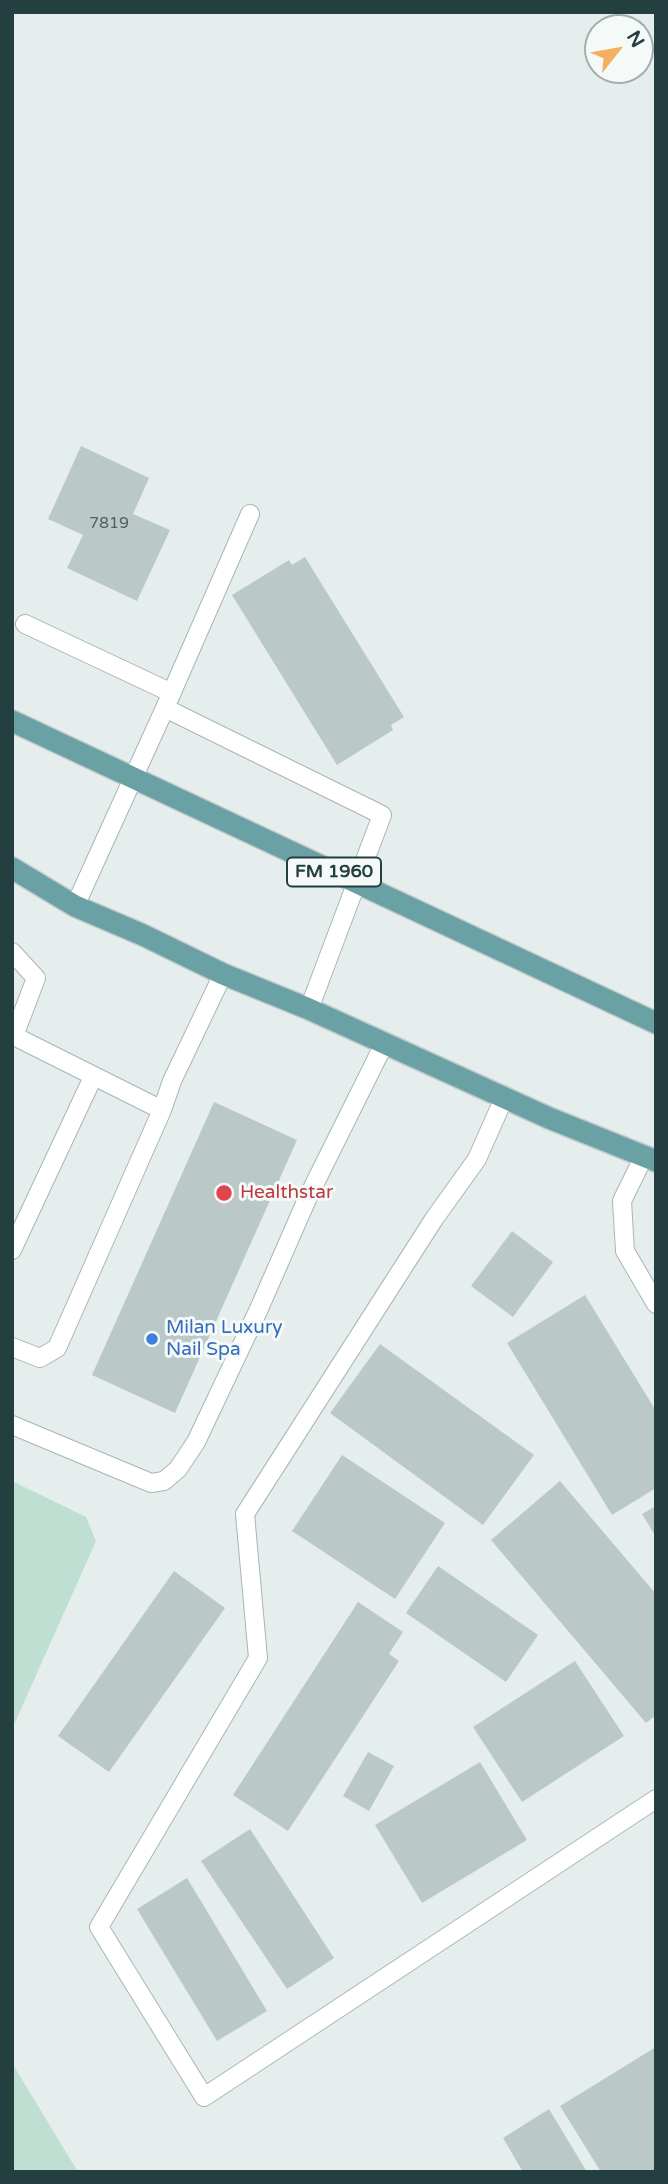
<!DOCTYPE html>
<style>
body{margin:0}
#map{position:relative;width:668px;height:2184px;overflow:hidden;background:#e5eeed;font-family:"Varela Round",sans-serif}
canvas{display:block}
.frame{position:absolute;inset:0;border:14px solid #233f40;pointer-events:none}
.north{position:absolute;left:584px;top:14px;width:70px;height:70px;box-sizing:border-box;background:#f5faf9;border:2px solid #a1afaf;border-radius:50%;rotate:59deg;font-size:19px;font-weight:700;line-height:28px;text-align:center;color:#233f40}
.north::after{content:'';display:block;margin:auto;width:24px;height:32px;background:#f3b05e;clip-path:polygon(50% 0,100% 100%,50% 72%,0 100%)}
</style>
<div id="map">
<canvas width="668" height="2184"></canvas>
<div class="frame"></div>
<div class="north">N</div>
</div>
<script>
const c = document.querySelector('canvas').getContext('2d');
c.lineJoin = 'round';
function paint(path, color) { c.fillStyle = color; c.fill(path, 'evenodd'); }
const shape = rows => new Path2D(rows.map(r => 'M' + r).join(''));
function trace(path, color, width, dash) { c.strokeStyle = color; c.lineWidth = width; c.lineCap = dash ? 'butt' : 'round'; c.setLineDash(dash || []); c.stroke(path); }
function label(font, color, halo, rows, align = 'center') {
  c.font = font + ' "Varela Round",sans-serif'; c.lineWidth = 6; c.setLineDash([]); c.textBaseline = 'middle'; c.strokeStyle = halo; c.fillStyle = color; for (const [text, x, y, turn = 0] of rows) {
    c.save(); c.translate(x, y); c.rotate((+turn || 0) * Math.PI / 180); c.textAlign = isNaN(turn) ? turn : align; if (halo) c.strokeText(text, 0, 0); c.fillText(text, 0, 0); c.restore();
  }
}
paint(shape([
 [12,1481,86,1517,96,1541,12,1729],
 [12,2063,78,2172,12,2172]
]), '#bedfd1');
paint(shape([
 [81,446,149,478,133,514,170,530,137,601,67,568,83,535,48,519],
 [305,557,404,717,391,725,393,730,337,765,232,595,289,560,292,565],
 [214,1102,297,1140,175,1413,92,1375],
 [512,1231,553,1262,513,1317,471,1286],
 [585,1295,656,1411,656,1488,612,1515,507,1343],
 [380,1344,534,1455,483,1525,330,1413],
 [342,1455,445,1523,395,1599,292,1531],
 [560,1481,656,1594,656,1715,646,1723,491,1540],
 [656,1506,656,1537,642,1514],
 [438,1566,538,1635,506,1682,406,1613],
 [174,1571,225,1608,109,1772,58,1736],
 [358,1602,403,1632,389,1654,399,1661,288,1831,233,1795],
 [575,1661,624,1736,522,1802,473,1727],
 [368,1752,394,1766,369,1811,343,1796],
 [480,1762,527,1840,422,1903,375,1825],
 [250,1829,334,1958,287,1989,201,1861],
 [187,1878,267,2011,217,2041,137,1909],
 [656,2047,656,2172,601,2172,560,2106],
 [549,2109,587,2172,523,2172,503,2138]
]), '#bac9c7');
const lane = shape([
 [25,624,172,693],
 [165,708,250,514],
 [75,906,165,708,382,815,309,1009],
 [12,952,36,978,14,1036,162,1110],
 [504,1098,477,1159,434,1219,245,1514,258,1658,99,1927,204,2097,656,1799],
 [644,1156,622,1201,625,1251,656,1304],
 [12,1250,93,1077],
 [12,1347,40,1358,57,1348,162,1110,172,1081,223,974],
 [12,1425,151,1483,164,1481,178,1469,196,1442,258,1311,308,1197,384,1044]
]);
const primary = shape([
 [12,721,656,1023],
 [12,868,75,906,143,935,223,974,309,1009,549,1118,656,1161]
]);
trace(lane, '#a7b6b6', 20);
trace(primary, '#c1c9ca', 24);
trace(lane, '#fff', 18);
trace(primary, '#69a1a4', 21);
for (const [x, y, r, color] of [
 [224,1193,9,"#e0444e"],
 [152,1339,7,"#3f7fe0"]
]) { const dot = new Path2D(); dot.arc(x, y, r, 0, 2 * Math.PI); c.fillStyle = color; c.fill(dot); trace(dot, '#f5faf9', 2.5); }
label('16px', '#496262', null, [
 ["7819",109,524]
]);
for (const [x, y, w] of [
 [334,872,94]
]) { const box = new Path2D(); box.roundRect(x - w / 2, y - 14.5, w, 29, 5); c.fillStyle = '#f5faf9'; c.fill(box); trace(box, '#233f40', 2); }
label('bold 18px', '#233f40', null, [
 ["FM 1960",334,872]
]);
label('19px', '#be3a42', '#f5faf9', [
 ["Healthstar",240,1193]
], 'left');
label('19px', '#366cbe', '#f5faf9', [
 ["Milan Luxury",166,1328],
 ["Nail Spa",166,1350]
], 'left');
</script>
